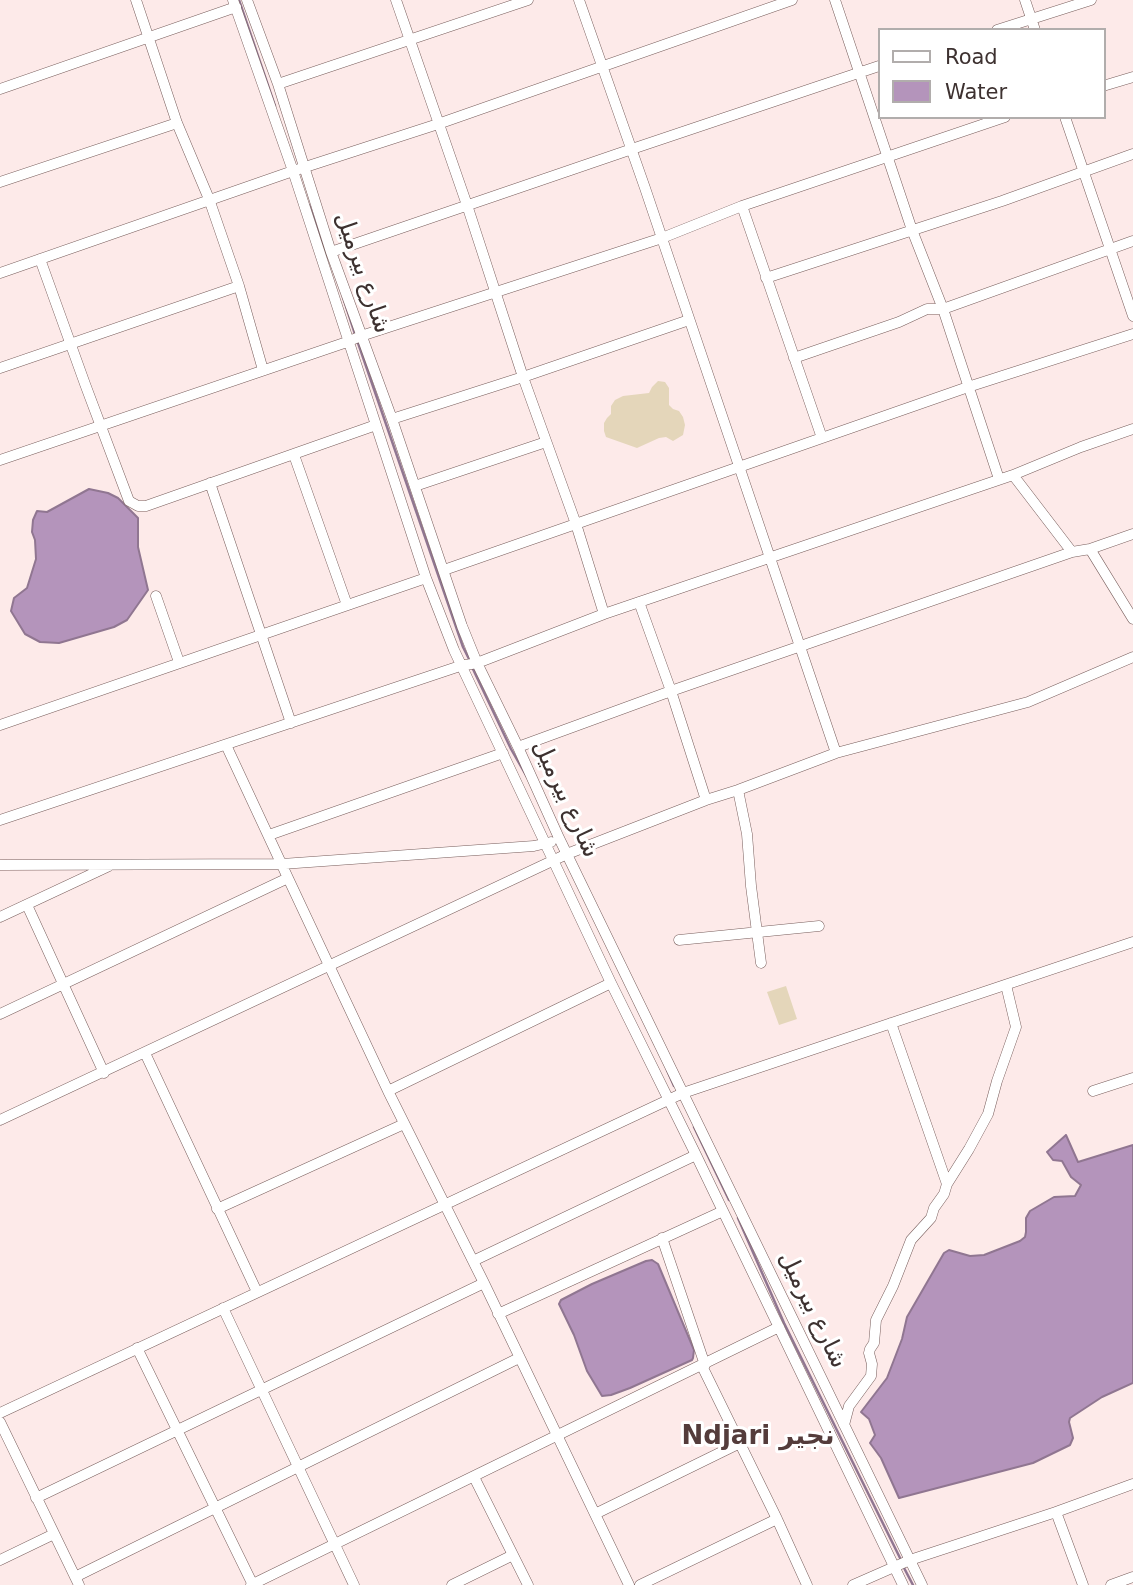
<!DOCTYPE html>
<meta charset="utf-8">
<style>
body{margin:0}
#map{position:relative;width:1133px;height:1585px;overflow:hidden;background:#fdeae9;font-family:"DejaVu Sans",sans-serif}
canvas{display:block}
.legend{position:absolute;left:878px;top:28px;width:228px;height:91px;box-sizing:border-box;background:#fff;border:2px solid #b1adac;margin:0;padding:9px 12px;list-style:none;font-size:21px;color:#3d3130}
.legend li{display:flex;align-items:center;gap:14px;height:35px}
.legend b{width:35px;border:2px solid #b1adac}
</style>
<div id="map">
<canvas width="1133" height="1585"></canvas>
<ul class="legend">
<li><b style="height:9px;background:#fff"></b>Road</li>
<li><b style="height:19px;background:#b494bb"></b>Water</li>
</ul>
</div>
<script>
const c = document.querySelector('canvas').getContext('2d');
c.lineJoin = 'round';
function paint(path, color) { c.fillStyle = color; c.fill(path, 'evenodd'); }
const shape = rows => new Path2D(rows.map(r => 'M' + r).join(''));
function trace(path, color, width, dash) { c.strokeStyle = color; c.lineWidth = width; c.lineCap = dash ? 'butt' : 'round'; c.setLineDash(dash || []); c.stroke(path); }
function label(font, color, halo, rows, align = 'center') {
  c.font = font + ' "DejaVu Sans","Noto Sans Arabic",sans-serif'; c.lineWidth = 6; c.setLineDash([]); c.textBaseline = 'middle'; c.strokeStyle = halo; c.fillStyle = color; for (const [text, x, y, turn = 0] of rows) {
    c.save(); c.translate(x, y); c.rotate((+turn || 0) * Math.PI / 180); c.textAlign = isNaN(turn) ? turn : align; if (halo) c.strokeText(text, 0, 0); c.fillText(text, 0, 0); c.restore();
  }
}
paint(shape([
 [658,381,665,382,669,388,669,405,673,409,679,411,683,417,685,425,683,435,673,441,666,437,659,438,637,448,606,437,604,431,604,423,607,418,611,414,611,406,615,400,623,396,649,393,652,387],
 [786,986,797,1019,779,1025,767,992]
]), '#e4d6ba');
const water = shape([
 [89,489,108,493,118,498,138,518,138,547,148,590,127,620,114,627,59,643,40,642,25,634,11,611,14,598,27,588,36,559,35,540,32,532,33,520,37,511,47,512,89,489],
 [1066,1135,1078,1162,1133,1145,1133,1383,1102,1397,1070,1418,1069,1422,1073,1438,1070,1445,1033,1463,899,1498,881,1458,870,1443,875,1435,869,1419,861,1412,887,1378,902,1339,907,1317,944,1253,949,1250,970,1256,984,1255,1020,1241,1025,1237,1026,1232,1026,1218,1030,1211,1054,1197,1075,1196,1081,1185,1071,1177,1062,1161,1053,1160,1047,1152,1066,1135],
 [652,1260,658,1264,694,1350,693,1358,692,1360,630,1388,611,1395,602,1396,587,1371,574,1335,559,1304,561,1300,592,1284,646,1261,652,1260]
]);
paint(water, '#b494bb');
trace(water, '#907691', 2);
trace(shape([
 [239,0,275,106],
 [309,205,326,252],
 [343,297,355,334],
 [357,340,463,647,470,661],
 [472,667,511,749,527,777],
 [667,1070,674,1086],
 [694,1127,729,1200],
 [738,1218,784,1323,901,1560],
 [903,1566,913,1585]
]), '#907691', 2.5);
const minor = shape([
 [136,0,177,123,209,199,239,286,263,370],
 [233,0,293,171,426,578,454,650,611,983,696,1155,903,1585],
 [247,0,278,84,331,252,392,419,462,626,477,663,518,747,559,838,922,1585],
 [396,0,467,205,523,377,576,524,604,614],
 [579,0,645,188,836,753],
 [835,0,912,230,943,309,999,479],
 [1025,0,1035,30],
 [997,30,1091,0],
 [278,84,528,0],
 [1103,86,1133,77],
 [0,89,236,7],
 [1065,117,1133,316],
 [0,182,177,123],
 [742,206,822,438],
 [331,252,632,149,879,66],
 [40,259,85,384,126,493,129,501,138,506,146,506,376,425],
 [0,273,293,171,438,124,792,0],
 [766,278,1002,201,1133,154],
 [794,358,899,322,927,309,943,309,1133,241],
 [0,368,239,286],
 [392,419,523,377,689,320],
 [294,455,347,605],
 [0,460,347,342,361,336,662,238,742,206,1005,117],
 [1013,475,1072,552],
 [210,483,291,723],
 [415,486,546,442],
 [1090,549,1133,619],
 [444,570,968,387,1133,334],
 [156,596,179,662],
 [639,602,671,691,706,800],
 [0,725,426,578],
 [518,747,671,691,1072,552,1090,549,1133,534],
 [738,790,747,834,751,886,761,963],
 [0,820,460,666,477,663,604,614,1013,475,1081,447,1133,429],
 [269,835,503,753],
 [0,865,282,864,534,846,551,842],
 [288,878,388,1091,484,1283,629,1585],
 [27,905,104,1073],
 [0,917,109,866],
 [679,940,819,926],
 [0,1014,288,878,226,745],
 [891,1023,947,1184],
 [145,1053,257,1292],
 [388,1091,611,983],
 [1093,1091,1133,1078],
 [0,1120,567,854,706,800,738,790,836,753,1028,702,1133,657],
 [217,1209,404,1124],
 [662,1238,705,1365],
 [473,1261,696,1155],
 [223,1308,354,1585],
 [498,1314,723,1211],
 [137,1348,253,1585],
 [702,1366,777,1519,807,1585],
 [0,1413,683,1093,1133,942],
 [0,1422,79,1585],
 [844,1425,849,1406,871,1376,872,1364,869,1353,870,1349,874,1343,876,1320,893,1286,911,1240,931,1218,934,1208,944,1194,947,1184,969,1149,988,1114,997,1081,1016,1027,1006,985],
 [474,1477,528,1585],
 [36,1498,484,1283],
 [1056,1512,1083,1585],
 [595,1514,740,1443],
 [0,1560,54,1534],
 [75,1577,519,1358],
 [251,1585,779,1327],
 [452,1585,513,1555],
 [640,1585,777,1519],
 [853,1585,910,1560,1056,1512,1133,1484],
 [1111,1585,1133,1577]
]);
trace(minor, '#785e5c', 11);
trace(minor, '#fff', 10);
label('24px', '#3d3130', '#fff', [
 ["شارع بيرميل",362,273,71],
 ["شارع بيرميل",565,799,65],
 ["شارع بيرميل",812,1310,64]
]);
label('bold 26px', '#543c3b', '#fff', [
 ["Ndjari نجير",758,1437]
]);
</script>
